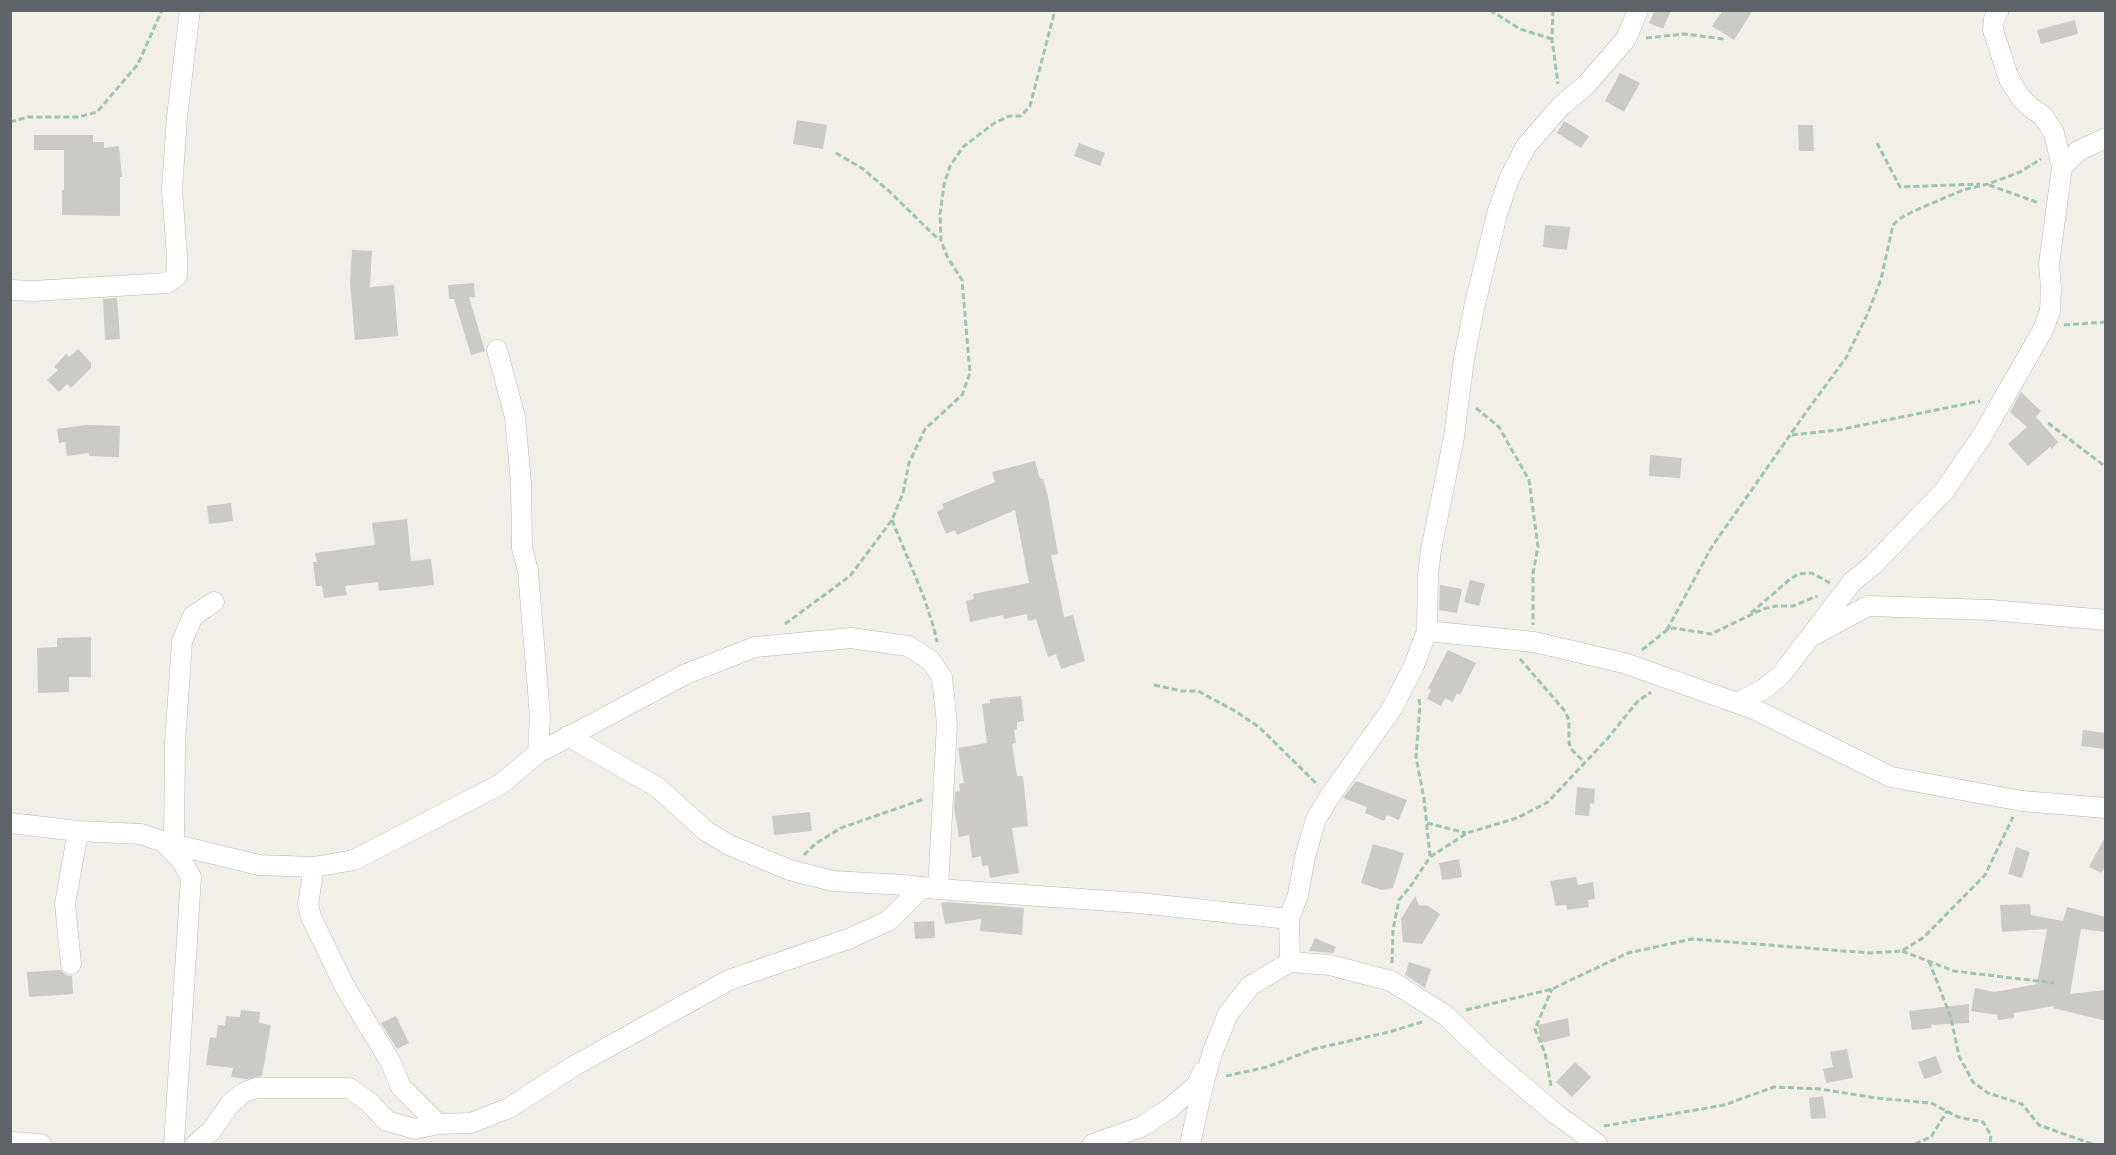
<!DOCTYPE html>
<style>
body{margin:0}
#map{position:relative;width:2116px;height:1155px;overflow:hidden;background:#f1efe8;font-family:Commissioner,sans-serif}
canvas{display:block}
.frame{position:absolute;inset:0;border:12px solid #5f6368;pointer-events:none}
</style>
<div id="map">
<canvas width="2116" height="1155"></canvas>
<div class="frame"></div>
</div>
<script>
const c = document.querySelector('canvas').getContext('2d');
c.lineJoin = 'round';
function paint(path, color) { c.fillStyle = color; c.fill(path, 'evenodd'); }
const shape = rows => new Path2D(rows.map(r => 'M' + r).join(''));
function trace(path, color, width, dash) { c.strokeStyle = color; c.lineWidth = width; c.lineCap = dash ? 'butt' : 'round'; c.setLineDash(dash || []); c.stroke(path); }
paint(shape([
 [1655,10,1671,10,1663,29,1649,23],
 [1723,10,1753,10,1734,40,1712,26],
 [2075,20,2078,34,2041,44,2037,30],
 [1620,73,1640,83,1624,112,1605,101],
 [797,120,827,125,823,149,793,144],
 [1564,121,1589,136,1581,148,1557,133],
 [1798,125,1813,125,1814,151,1799,151],
 [34,135,93,135,93,142,104,142,104,148,119,146,122,177,120,177,120,216,62,215,62,190,64,190,64,150,34,150],
 [1079,143,1105,153,1100,166,1074,156],
 [1545,225,1570,227,1567,250,1543,247],
 [352,250,372,251,370,287,394,285,398,336,355,340,350,282],
 [474,283,475,297,469,297,485,351,471,355,454,299,449,299,448,285],
 [117,298,120,339,105,340,103,299],
 [78,349,91,363,91,368,71,388,67,384,59,392,47,380,58,370,54,367,66,354,69,357],
 [2021,392,2041,411,2036,417,2058,442,2052,449,2050,447,2028,466,2008,444,2027,427,2010,412],
 [87,425,120,426,119,457,89,456,89,453,67,456,65,442,59,443,57,429],
 [1650,455,1682,458,1680,478,1649,476],
 [1035,461,1040,479,1043,479,1048,497,1058,554,1051,555,1064,617,1073,615,1085,661,1061,669,1056,654,1048,657,1036,619,1028,621,1027,614,1004,619,1003,615,970,622,966,601,974,599,973,594,1029,583,1015,510,957,535,955,530,946,534,937,512,944,508,942,504,995,482,992,472],
 [231,503,233,521,209,524,207,506],
 [407,519,411,561,431,559,434,585,379,591,378,582,345,586,347,595,324,598,322,586,316,586,313,562,317,562,315,553,375,545,372,523],
 [1470,580,1485,584,1479,606,1464,602],
 [1440,585,1462,589,1457,613,1439,610],
 [91,637,91,677,69,677,69,692,38,693,37,648,57,647,57,638],
 [1448,650,1476,663,1460,695,1457,693,1453,702,1445,698,1441,706,1427,699,1431,690,1428,688],
 [1021,696,1024,721,1017,722,1017,729,1014,730,1016,743,1012,744,1017,776,1023,776,1028,826,1012,828,1019,873,990,878,988,865,982,866,981,856,972,858,969,835,959,837,954,808,955,792,960,791,959,784,964,783,958,748,987,743,982,704,990,703,990,699],
 [2083,730,2106,733,2106,749,2081,746],
 [1356,781,1407,800,1399,820,1387,815,1384,821,1365,813,1367,807,1343,798],
 [1577,787,1595,789,1594,804,1590,803,1589,816,1575,815],
 [810,812,812,831,774,835,772,816],
 [2106,835,2106,865,2101,873,2089,867],
 [1373,844,1404,853,1393,888,1382,890,1361,883],
 [2016,847,2030,852,2022,878,2008,874],
 [1459,859,1462,877,1442,880,1439,863],
 [1576,877,1578,885,1593,882,1595,899,1588,900,1589,907,1567,910,1566,905,1556,906,1550,881],
 [1415,896,1419,905,1428,906,1440,914,1422,944,1403,942,1401,919],
 [948,902,1024,908,1022,935,980,931,981,919,945,924,941,903],
 [2030,904,2031,915,2063,921,2067,907,2106,917,2106,932,2081,929,2070,994,2106,990,2106,1021,2053,1008,2054,1006,2014,1013,2014,1018,1998,1020,1997,1015,1971,1011,1975,988,1995,992,2037,984,2047,929,2002,932,2000,905],
 [934,921,935,938,915,939,914,922],
 [1315,938,1336,947,1333,953,1309,951],
 [1409,962,1431,969,1425,988,1405,975],
 [61,970,66,975,72,976,73,994,29,997,27,972],
 [1969,1004,1969,1023,1931,1025,1931,1028,1912,1030,1909,1011],
 [241,1010,260,1012,259,1023,271,1025,262,1076,247,1079,231,1077,233,1068,206,1065,210,1037,216,1038,218,1025,225,1026,226,1016,240,1017],
 [396,1016,409,1043,397,1049,381,1023],
 [1568,1018,1570,1036,1541,1043,1538,1025],
 [1847,1049,1853,1078,1826,1083,1823,1069,1833,1067,1830,1052],
 [1936,1056,1942,1073,1924,1079,1918,1062],
 [1575,1062,1591,1077,1572,1097,1556,1082],
 [1823,1096,1826,1118,1811,1119,1809,1098]
]), '#cccac5');
const street = shape([
 [1999,10,1994,19,1993,30,2009,79,2021,98,2030,107,2043,116,2054,133,2062,167],
 [10,290,33,291,167,283,177,276,177,256,172,189,177,117,190,10],
 [497,350,515,417,521,483,522,548,528,571,540,716,538,753],
 [1427,631,1534,642,1624,663,1754,709,1891,777,2022,801,2106,808],
 [1816,634,1868,606,1991,610,2106,620],
 [1737,703,1764,689,1781,675,1852,582,1873,565,1945,490,1982,436,2043,330,2050,311,2051,288,2049,264,2062,167,2078,151,2106,138],
 [568,736,657,787,706,831,729,845,790,870,833,881,904,885,938,889,1139,903,1289,919,1298,895,1305,857,1316,819,1330,796,1391,710,1413,668,1427,631,1428,575,1431,550,1454,437,1464,359,1474,308,1497,214,1509,179,1526,146,1561,106,1586,85,1626,39,1638,10],
 [10,823,78,831,141,834,164,842,182,861,191,877,174,1144],
 [164,842,259,865,314,867,354,860,501,784,538,753,686,674,755,647,851,638,908,646,930,660,942,677,947,724,938,889],
 [174,844,175,744,182,641,193,616,214,602],
 [314,867,308,904,311,917,345,987,390,1061,401,1087,438,1124],
 [1290,962,1330,965,1391,981,1445,1015,1491,1059,1556,1114,1597,1144],
 [71,964,65,904,78,831],
 [10,1142,41,1144],
 [196,1144,211,1131,230,1104,243,1093,256,1088,349,1088,369,1102,387,1121,415,1129,438,1124,471,1123,509,1108,574,1066,729,980,848,939,888,921,923,887],
 [1093,1144,1141,1127,1169,1109,1197,1085,1203,1072],
 [1190,1144,1204,1081,1213,1051,1228,1014,1250,986,1290,962,1289,919]
]);
trace(street, '#b5b8bc', 21);
trace(shape([
 [1490,10,1520,29,1552,39],
 [1553,10,1552,39,1558,84],
 [1646,38,1684,34,1724,39],
 [10,122,28,117,78,117,97,112,138,64,162,10],
 [1877,143,1900,187,1980,184],
 [836,153,863,169,889,191,939,240],
 [1989,185,2039,203],
 [2064,325,2106,322],
 [1476,408,1499,427,1529,480,1538,547,1533,573,1533,625],
 [2048,423,2106,467],
 [1792,435,1838,430,1980,401],
 [892,520,923,595,934,628,937,642],
 [1751,613,1789,580,1798,574,1812,573,1830,583],
 [785,624,850,576,892,520,903,493,909,463,925,429,962,395,970,373,962,280,948,258,941,241,940,214,944,185,950,166,963,147,993,124,1009,116,1021,116,1030,106,1055,10],
 [1667,630,1711,548,1809,408,1846,358,1868,313,1881,279,1893,225,1899,219,1914,211,1963,190,1988,184,2020,172,2041,159],
 [1642,650,1667,630,1673,628,1711,634,1763,609,1776,606,1793,606,1817,596],
 [1520,659,1564,710,1569,720,1569,743,1572,750,1584,762],
 [1154,685,1182,691,1198,691,1235,711,1259,727,1318,785],
 [1419,699,1420,705,1416,757,1424,799,1430,856],
 [1427,823,1466,833],
 [804,855,815,844,841,828,924,799],
 [1902,951,1954,971,2054,983],
 [1929,961,1951,1018,1959,1056,1973,1082,1988,1093,2022,1104,2039,1125,2092,1144],
 [1392,963,1393,930,1399,900,1410,887,1430,857,1467,833,1517,818,1548,802,1608,738,1637,702,1651,692],
 [1466,1010,1552,989,1628,953,1692,939,1870,953,1902,951,1924,937,1985,875,2013,817],
 [1226,1076,1267,1067,1314,1049,1389,1032,1422,1022],
 [1551,1086,1545,1053,1535,1029,1552,989],
 [1604,1126,1724,1105,1774,1087,1820,1089,1876,1098,1931,1103,1958,1117,1983,1122,1991,1135,1990,1144],
 [1915,1144,1931,1137,1947,1111]
]), '#9cc7a9', 3, [6, 3]);
trace(street, '#fff', 20);
</script>
